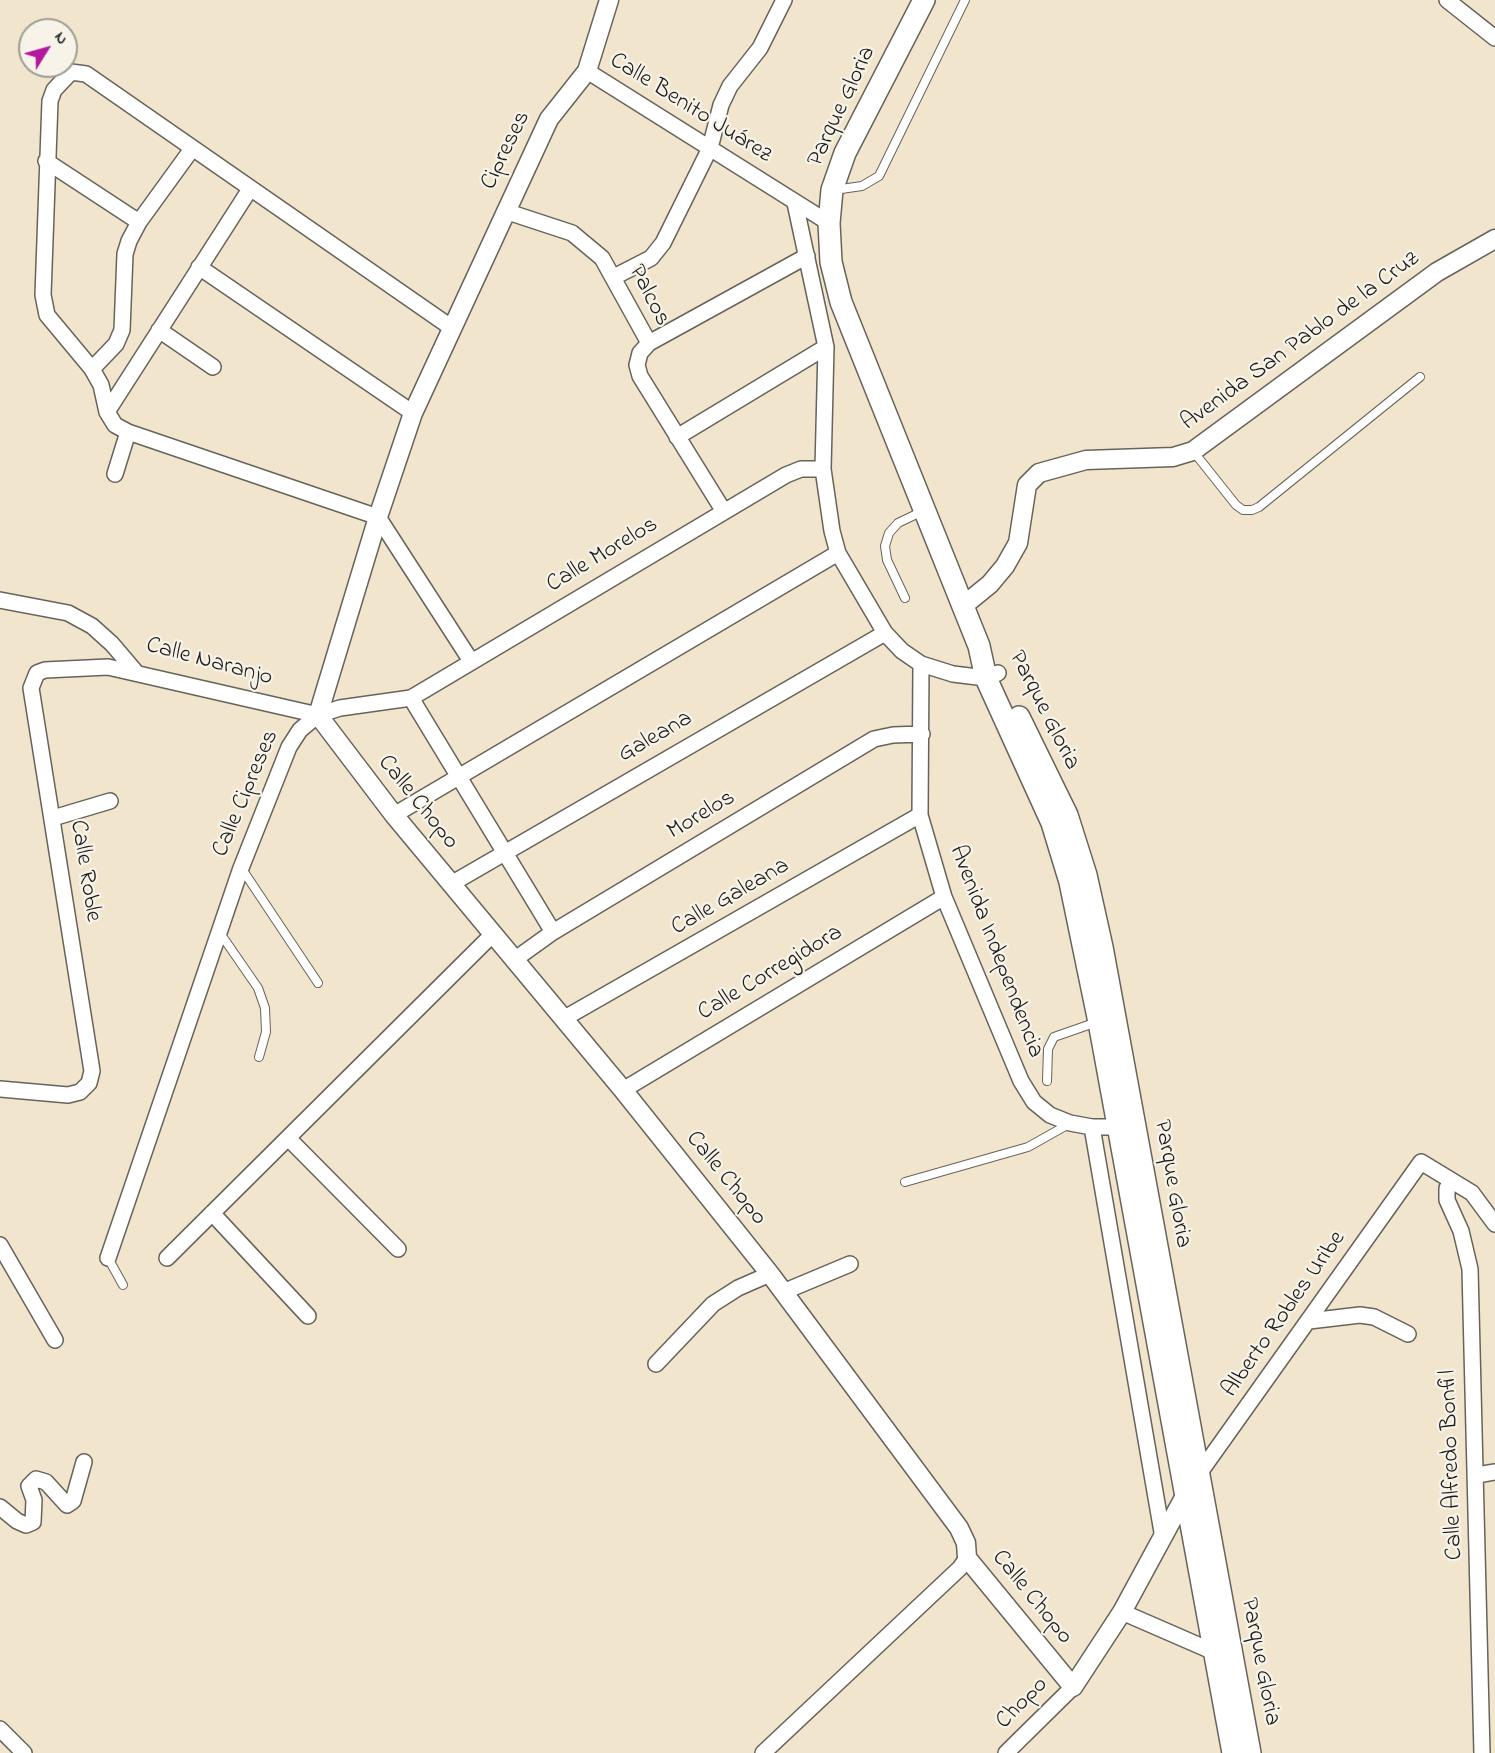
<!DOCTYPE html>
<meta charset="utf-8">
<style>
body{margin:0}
#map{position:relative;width:1495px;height:1753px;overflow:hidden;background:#f1e6cd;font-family:"Indie Flower",sans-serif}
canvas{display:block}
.north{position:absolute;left:18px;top:18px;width:60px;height:60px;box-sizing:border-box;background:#f7f3e8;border:2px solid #9f9d96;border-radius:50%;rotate:53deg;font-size:16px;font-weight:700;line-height:24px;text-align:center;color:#1c1c1c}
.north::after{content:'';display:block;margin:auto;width:21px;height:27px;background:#b5179e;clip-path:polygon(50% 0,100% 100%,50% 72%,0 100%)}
</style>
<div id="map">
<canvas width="1495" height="1753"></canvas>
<div class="north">N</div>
</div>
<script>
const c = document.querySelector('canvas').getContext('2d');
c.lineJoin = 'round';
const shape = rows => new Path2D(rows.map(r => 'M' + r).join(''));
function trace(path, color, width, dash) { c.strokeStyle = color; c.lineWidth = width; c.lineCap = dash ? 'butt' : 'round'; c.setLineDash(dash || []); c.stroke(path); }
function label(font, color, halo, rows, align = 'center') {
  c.font = font + ' "Indie Flower",sans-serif'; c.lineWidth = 4.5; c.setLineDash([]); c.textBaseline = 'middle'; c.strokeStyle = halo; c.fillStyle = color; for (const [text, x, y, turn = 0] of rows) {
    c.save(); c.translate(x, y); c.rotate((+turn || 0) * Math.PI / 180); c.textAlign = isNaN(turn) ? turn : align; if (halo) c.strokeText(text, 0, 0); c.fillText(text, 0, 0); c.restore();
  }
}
const service = shape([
 [834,190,862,186,879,176,965,0],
 [1193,451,1236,505,1243,510,1252,510,1259,507,1420,377],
 [905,598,887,560,885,546,889,533,898,523,923,511],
 [242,869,318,983],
 [220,933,258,988,265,1008,266,1032,259,1057],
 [1047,1081,1048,1049,1054,1037,1097,1022],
 [905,1182,1028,1147,1069,1124],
 [108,1258,123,1285]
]);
const minor = shape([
 [1447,0,1495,38],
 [587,71,829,223],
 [46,161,139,222],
 [795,203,826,347,823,469,832,531,838,553,885,633,902,651,921,664,920,815,944,897,1021,1081,1034,1102,1050,1115,1070,1123,1092,1127,1127,1127],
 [505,211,572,233,602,258,649,343,640,353,637,365,640,376,723,510],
 [199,267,413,413],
 [614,277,651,258,663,243,710,148,721,105,730,86,760,48,784,0],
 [159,330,213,367],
 [649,343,807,256],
 [92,369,116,344,122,330,125,254,129,241,139,222,192,149],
 [107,412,250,189],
 [128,432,378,517,471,661],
 [677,437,826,347],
 [115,474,128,432,115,425,107,412,101,385,92,369,47,315,43,295,50,101,54,90,71,72,86,74,452,328],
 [0,600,68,613,92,626,112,644,135,671],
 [921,664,953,674,986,678,998,673],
 [411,698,553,932],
 [394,815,838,553],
 [53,818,110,801],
 [451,884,885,633],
 [514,960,553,932,874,739,893,735,922,734],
 [563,1019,920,815],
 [0,1089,68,1095,80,1092,89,1083,92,1071,31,688,37,673,45,670,108,667,318,715],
 [623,1090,944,897],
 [1092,1127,1163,1538],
 [288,1138,398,1249],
 [1452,1182,1447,1188,1447,1200,1461,1231,1470,1269,1482,1753],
 [212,1213,308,1316],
 [0,1245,55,1340],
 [108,1258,241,868,289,747,300,730,318,715,340,708,411,698,786,475,801,469,823,469],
 [167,1258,493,934],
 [783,1292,850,1264],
 [1309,1321,1360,1315,1374,1317,1408,1334],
 [656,1364,713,1304,738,1288,770,1274],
 [1477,1475,1495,1472],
 [1196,1478,1421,1162,1472,1193,1495,1224],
 [0,1507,17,1521,26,1525,33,1522,34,1500,29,1486,36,1479,46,1482,67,1505,73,1501,84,1462],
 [1122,1612,1214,1652],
 [0,1729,24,1753],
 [763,1753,960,1568,967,1558],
 [1006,1753,1073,1687]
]);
const tertiary = shape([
 [609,0,587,71,549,119,413,413,378,517,318,715,394,815,623,1090,770,1274,959,1528,966,1543,967,1558,1073,1687,1122,1612,1186,1494],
 [963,606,990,584,1005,566,1018,543,1027,485,1039,473,1086,460,1173,457,1193,451,1437,272,1495,239]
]);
const secondary = shape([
 [924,0,845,153,832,190,829,223,831,262,841,302,979,646,986,678,1052,823,1070,882,1099,1022,1233,1753],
 [1019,717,1067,815,1086,875,1102,947,1250,1753]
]);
trace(service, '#67635a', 10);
trace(minor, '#67635a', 18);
trace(tertiary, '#67635a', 21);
trace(secondary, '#67635a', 24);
trace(service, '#fff', 8);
trace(minor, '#fff', 15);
trace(tertiary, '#fff', 18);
trace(secondary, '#fff', 21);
label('24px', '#1c1c1c', '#f7f3e8', [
 ["Parque Gloria",843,107,-65],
 ["Calle Benito Juárez",690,109,32],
 ["Cipreses",507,151,-64],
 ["Palcos",648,296,63],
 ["Avenida San Pablo de la Cruz",1301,342,-36],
 ["Calle Morelos",603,556,-31],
 ["Calle Naranjo",209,663,15],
 ["Parque Gloria",1043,711,63],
 ["Galeana",656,738,-30],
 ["Calle Cipreses",247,794,-67],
 ["Calle Chopo",417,803,51],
 ["Morelos",702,816,-31],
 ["Calle Roble",84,871,81],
 ["Calle Galeana",731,898,-30],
 ["Avenida Independencia",995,952,69],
 ["Calle Corregidora",771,974,-31],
 ["Calle Chopo",725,1179,51],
 ["Parque Gloria",1171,1184,80],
 ["Alberto Robles Uribe",1285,1315,-55],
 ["Calle Alfredo Bonfil",1453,1465,-92],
 ["Calle Chopo",1031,1598,51],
 ["Parque Gloria",1259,1662,79],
 ["Chopo",1023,1704,-45]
]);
</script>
